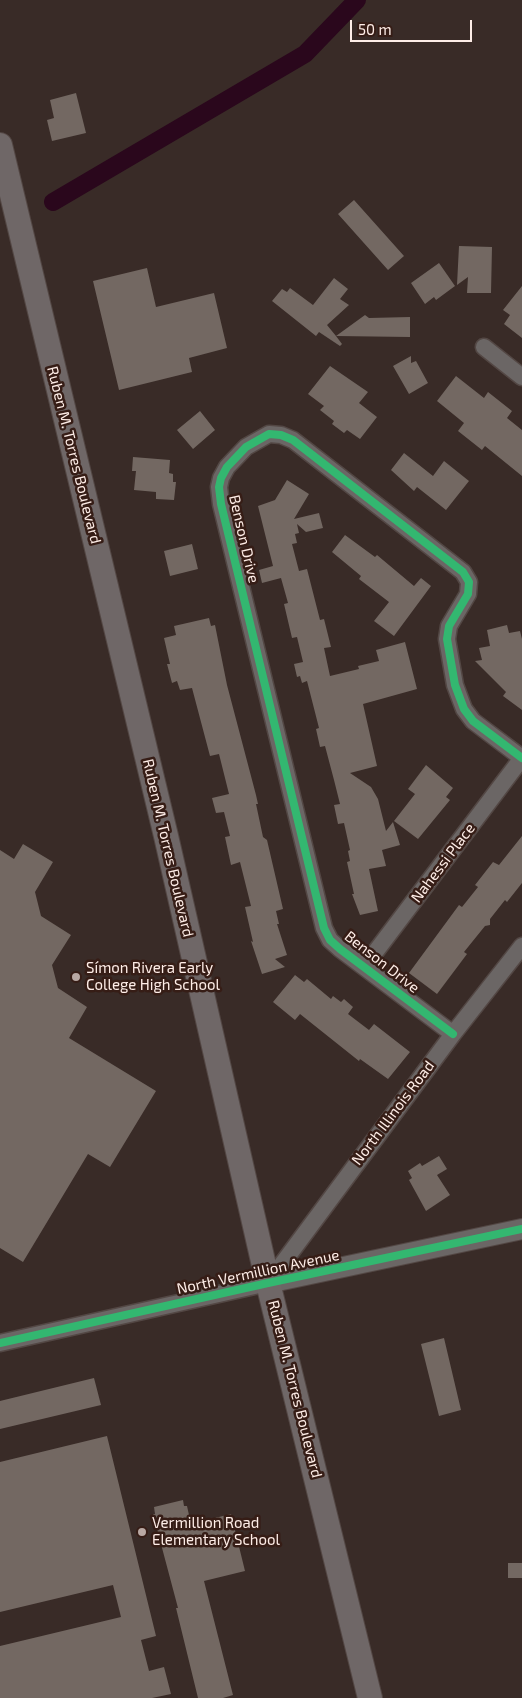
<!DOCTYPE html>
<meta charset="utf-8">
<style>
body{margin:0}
#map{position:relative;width:522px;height:1698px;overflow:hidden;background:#392b27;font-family:"Exo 2",sans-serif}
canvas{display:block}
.scale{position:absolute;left:350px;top:20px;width:122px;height:22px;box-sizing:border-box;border:2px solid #feede7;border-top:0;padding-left:6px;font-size:15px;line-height:18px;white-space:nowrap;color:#feede7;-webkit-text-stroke:4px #361d16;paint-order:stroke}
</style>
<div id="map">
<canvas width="522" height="1698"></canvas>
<div class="scale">50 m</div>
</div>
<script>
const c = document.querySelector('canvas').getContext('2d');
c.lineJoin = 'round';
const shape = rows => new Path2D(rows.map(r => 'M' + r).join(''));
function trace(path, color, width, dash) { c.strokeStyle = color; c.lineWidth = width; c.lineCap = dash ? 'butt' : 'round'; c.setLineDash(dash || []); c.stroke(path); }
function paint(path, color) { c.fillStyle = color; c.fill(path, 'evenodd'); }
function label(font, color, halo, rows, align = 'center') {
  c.font = font + ' "Exo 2",sans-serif'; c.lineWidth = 5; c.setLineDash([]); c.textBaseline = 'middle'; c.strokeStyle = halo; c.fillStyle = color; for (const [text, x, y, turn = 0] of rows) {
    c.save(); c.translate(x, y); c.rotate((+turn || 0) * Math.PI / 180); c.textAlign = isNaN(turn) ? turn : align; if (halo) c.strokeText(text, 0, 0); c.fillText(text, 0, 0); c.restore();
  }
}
trace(shape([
 [53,202,305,54,357,0]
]), '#2a071c', 18);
paint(shape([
 [76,93,86,133,52,141,47,120,54,118,50,100],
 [354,200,404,256,388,270,338,214],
 [459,246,492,247,491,293,467,293,468,277,457,285],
 [439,263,455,286,436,300,434,297,425,304,411,283],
 [147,268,156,307,214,293,227,348,189,358,192,372,119,390,93,281],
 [334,278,348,289,340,299,349,305,327,325,336,336,365,315,369,318,410,317,410,337,336,336,342,344,340,346,319,332,316,336,272,301,282,289,287,292,290,288,313,305],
 [522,286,522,338,504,324,510,315,503,310],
 [411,356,411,363,416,361,428,383,409,394,393,366],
 [330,366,368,392,359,403,377,417,360,439,347,430,344,433,332,424,334,421,320,410,324,406,308,394],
 [456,376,484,398,488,392,512,411,507,418,522,430,522,476,485,446,482,450,458,431,464,423,437,401],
 [200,411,215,430,193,449,177,430],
 [404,453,433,476,444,461,469,481,446,510,417,487,414,491,391,470],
 [133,457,170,460,169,473,173,474,173,482,176,482,174,500,156,499,156,492,134,490,136,471,132,471],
 [287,480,309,494,294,519,319,513,323,528,306,532,297,524,299,533,295,534,297,543,292,544,299,571,307,569,320,620,324,619,331,647,324,648,330,676,359,669,358,666,379,661,376,650,405,642,417,689,363,704,377,766,350,773,371,787,378,799,386,831,393,822,400,845,382,850,386,866,369,869,378,911,360,915,352,894,354,894,347,862,350,861,348,851,350,850,344,823,338,824,334,805,340,804,334,780,325,746,320,747,316,729,319,728,307,681,302,683,300,676,297,677,294,664,303,662,297,637,292,638,284,604,288,603,281,578,262,583,259,570,273,566,258,506,275,500],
 [345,535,375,557,377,555,414,586,421,578,431,586,394,636,374,621,389,602,359,579,361,576,332,552],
 [192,544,198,569,170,576,164,551],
 [209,618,211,626,215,625,227,685,256,795,258,804,256,804,263,837,267,840,283,909,276,911,279,924,277,924,287,955,275,959,285,967,262,974,251,941,253,942,245,907,251,906,240,862,231,865,225,837,230,836,224,812,216,813,212,798,229,794,219,754,210,756,192,688,180,690,177,681,172,683,167,664,170,664,164,638,176,635,174,626],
 [507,625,509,633,520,631,522,639,522,710,503,696,506,692,475,661,482,660,479,648,490,646,487,630],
 [426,765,453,788,446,797,450,800,418,839,394,821,415,794,408,789],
 [522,836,522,883,507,902,505,900,490,919,490,925,485,926,464,952,467,954,437,994,409,973,459,905,462,907,478,887,475,885,493,862,499,865],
 [23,844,53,862,35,892,41,916,71,935,52,965,58,988,87,1007,69,1038,156,1091,110,1167,88,1154,23,1262,0,1248,0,850,14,859],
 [295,975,304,982,307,979,331,999,333,996,341,1002,344,999,353,1007,348,1014,369,1030,374,1024,410,1052,388,1079,360,1059,359,1061,300,1014,295,1020,273,1002],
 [439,1156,447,1169,437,1175,450,1195,426,1211,409,1180,412,1178,408,1171,420,1163,422,1166],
 [444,1338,461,1410,439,1416,421,1344],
 [94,1378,101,1405,0,1429,0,1401],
 [107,1436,156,1636,141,1640,149,1671,164,1667,171,1694,152,1698,0,1698,0,1646,121,1617,113,1585,0,1612,0,1462],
 [183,1500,184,1506,187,1506,191,1524,231,1514,245,1571,204,1581,233,1695,223,1698,198,1698,176,1608,178,1608,153,1514,155,1514,154,1507],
 [508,1563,522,1563,522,1578,508,1578]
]), '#736862');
const minor = shape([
 [484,347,522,377],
 [364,967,522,758],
 [453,1034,340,949,330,940,324,928,221,504,219,487,221,478,227,467,246,447,269,434,281,435,293,440,463,572,469,582,468,594,449,626,447,639,455,685,464,709,473,721,522,758],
 [0,1343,268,1283,453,1034,522,946]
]);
const tertiary = shape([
 [268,1283,522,1229]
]);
const secondary = shape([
 [0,145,166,836,268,1283,370,1698]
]);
trace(minor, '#534744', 19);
trace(tertiary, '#534744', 22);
trace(secondary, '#534744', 26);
trace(minor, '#6b6665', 16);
trace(tertiary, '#6b6665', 20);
trace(secondary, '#6f6767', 24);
trace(shape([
 [453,1034,340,949,330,940,324,928,221,504,219,487,221,478,227,467,246,447,269,434,281,435,293,440,463,572,469,582,468,594,449,626,447,639,455,685,464,709,473,721,522,758],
 [0,1343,268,1283,522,1229]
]), '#33b770', 8);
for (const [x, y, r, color] of [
 [76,977,5,"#b9a9a4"],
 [142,1532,5,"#b9a9a4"]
]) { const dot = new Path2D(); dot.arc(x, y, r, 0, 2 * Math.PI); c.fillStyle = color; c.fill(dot); trace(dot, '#361d16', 2); }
label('15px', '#feede7', '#361d16', [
 ["Ruben M. Torres Boulevard",74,455,76],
 ["Benson Drive",244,539,77],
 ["Ruben M. Torres Boulevard",168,848,77],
 ["Nahessi Place",443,863,-53],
 ["Benson Drive",382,962,38],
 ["North Illinois Road",393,1113,-53],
 ["North Vermillion Avenue",258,1272,-12],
 ["Ruben M. Torres Boulevard",295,1389,76]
]);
label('15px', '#feede7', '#361d16', [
 ["Símon Rivera Early",86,968],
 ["College High School",86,985],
 ["Vermillion Road",152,1523],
 ["Elementary School",152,1540]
], 'left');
</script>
